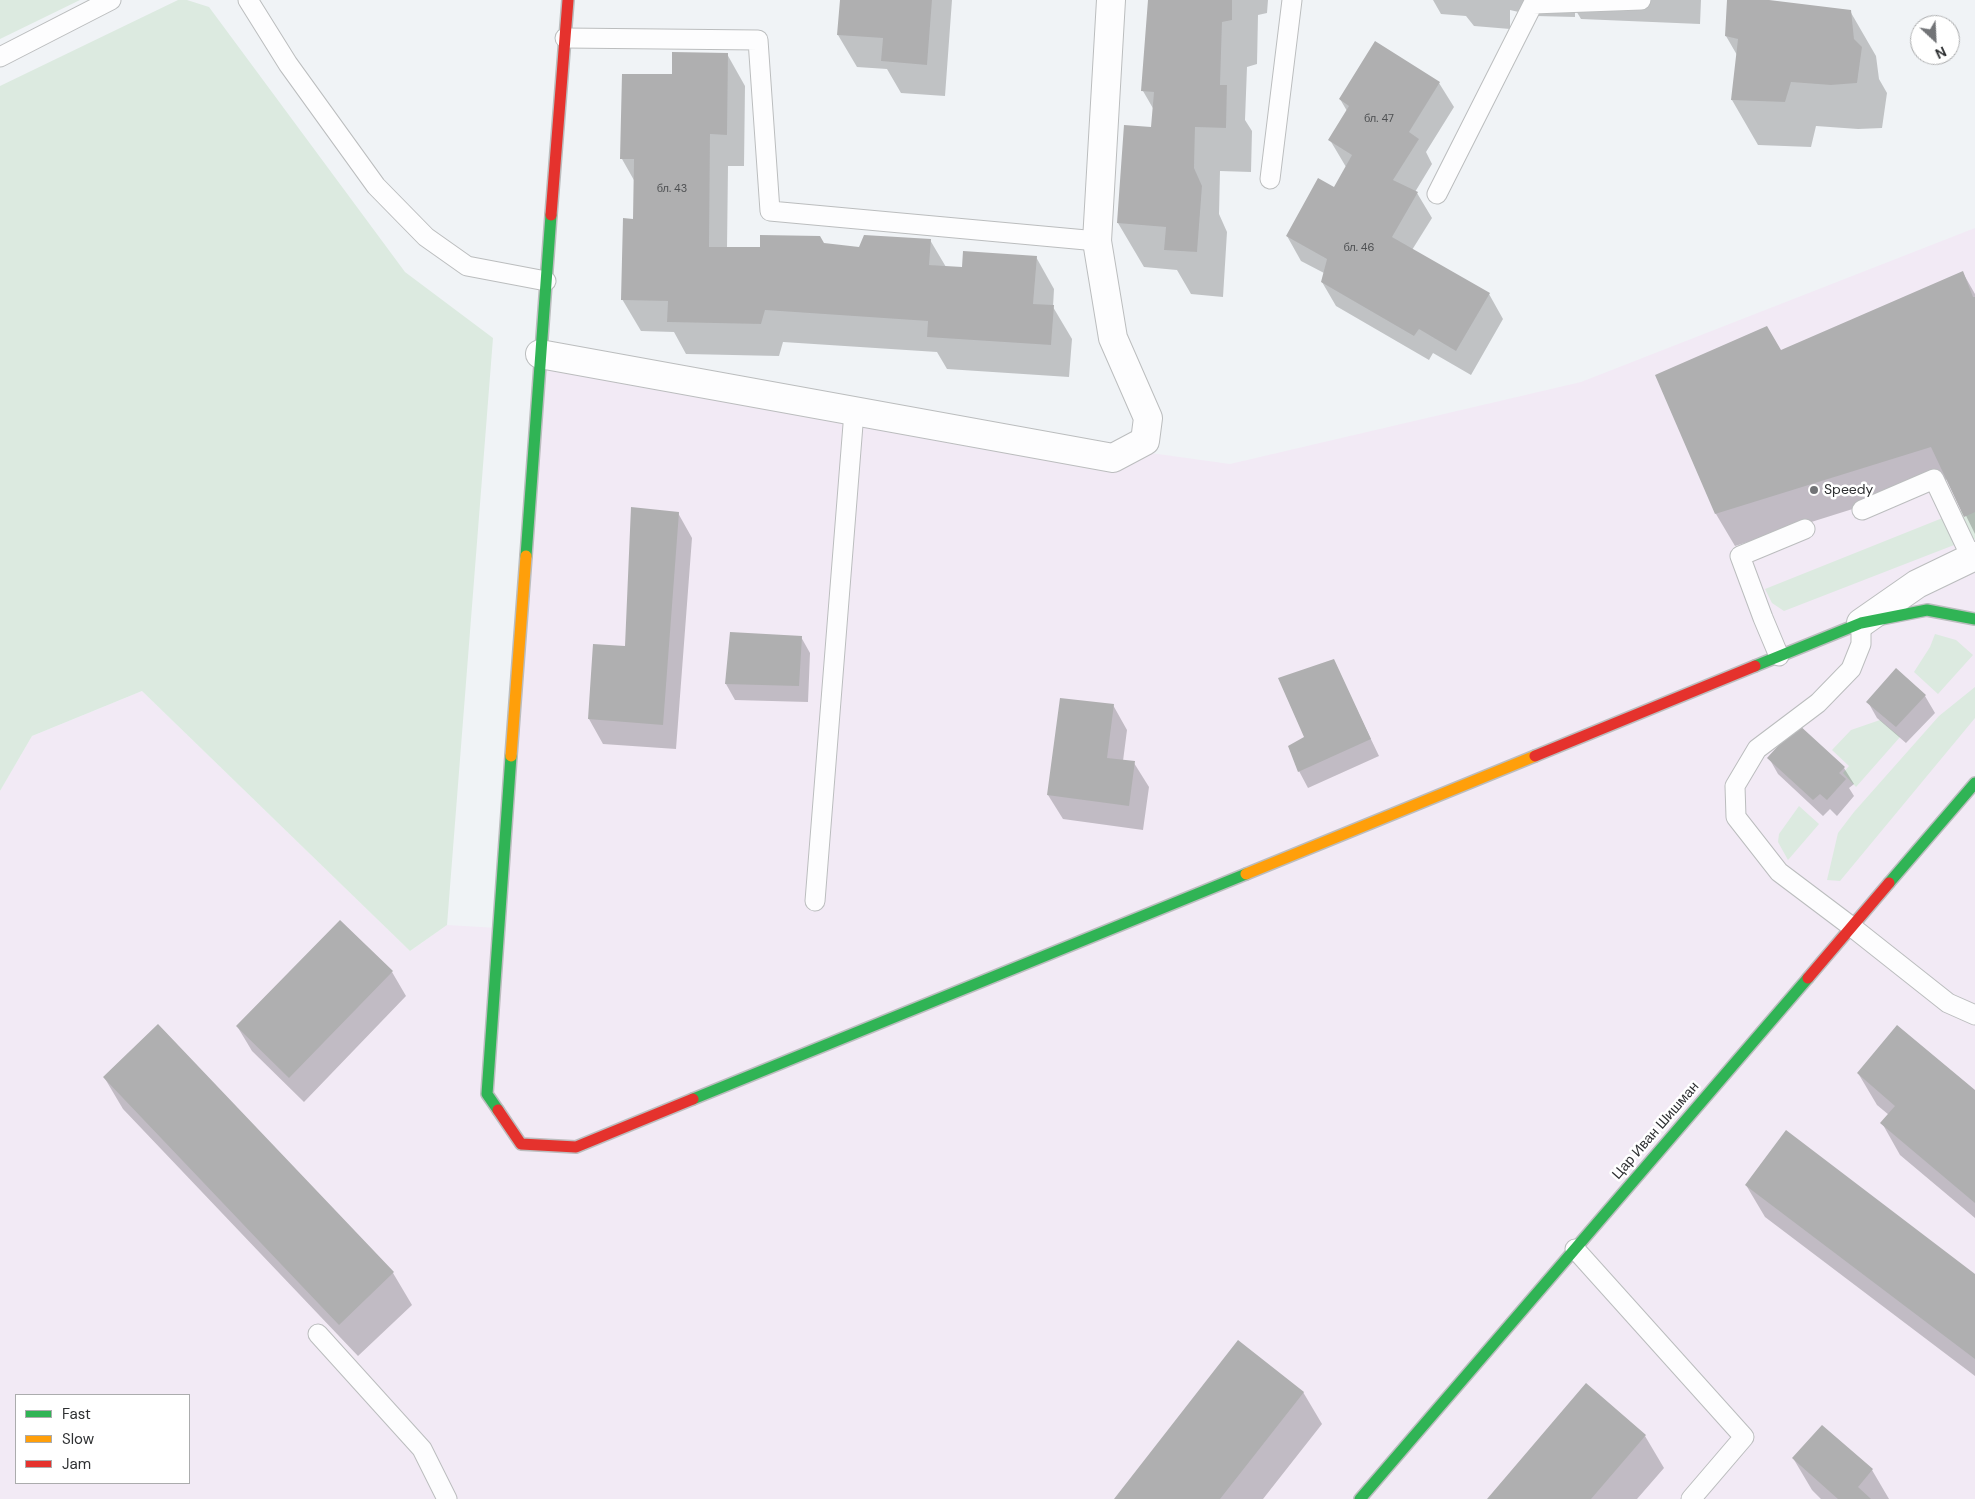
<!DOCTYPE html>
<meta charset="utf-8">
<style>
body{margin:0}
#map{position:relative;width:1975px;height:1499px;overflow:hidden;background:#f0f3f6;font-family:"DM Sans",sans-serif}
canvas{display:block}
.legend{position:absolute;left:15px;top:1394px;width:175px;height:90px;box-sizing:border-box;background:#fff;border:1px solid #abacad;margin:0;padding:6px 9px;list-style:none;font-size:15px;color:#2e3032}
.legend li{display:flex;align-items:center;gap:10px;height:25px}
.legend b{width:25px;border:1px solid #abacad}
.north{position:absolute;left:1910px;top:15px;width:50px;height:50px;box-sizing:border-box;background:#fff;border:1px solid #abacad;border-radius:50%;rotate:155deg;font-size:14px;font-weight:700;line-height:20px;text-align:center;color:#2e3032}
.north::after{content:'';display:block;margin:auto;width:18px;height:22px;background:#727477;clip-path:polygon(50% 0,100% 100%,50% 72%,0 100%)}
</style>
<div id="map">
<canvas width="1975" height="1499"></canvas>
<ul class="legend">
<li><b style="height:6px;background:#30b455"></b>Fast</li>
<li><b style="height:6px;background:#ff9f0a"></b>Slow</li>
<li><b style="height:6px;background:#e5322d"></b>Jam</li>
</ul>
<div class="north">N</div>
</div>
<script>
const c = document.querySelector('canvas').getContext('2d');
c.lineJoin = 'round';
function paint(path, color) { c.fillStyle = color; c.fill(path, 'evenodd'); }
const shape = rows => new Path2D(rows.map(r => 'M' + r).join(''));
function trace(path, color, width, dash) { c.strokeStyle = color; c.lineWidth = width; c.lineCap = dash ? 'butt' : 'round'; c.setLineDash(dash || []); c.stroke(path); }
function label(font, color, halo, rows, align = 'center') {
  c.font = font + ' "DM Sans",sans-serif'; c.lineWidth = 5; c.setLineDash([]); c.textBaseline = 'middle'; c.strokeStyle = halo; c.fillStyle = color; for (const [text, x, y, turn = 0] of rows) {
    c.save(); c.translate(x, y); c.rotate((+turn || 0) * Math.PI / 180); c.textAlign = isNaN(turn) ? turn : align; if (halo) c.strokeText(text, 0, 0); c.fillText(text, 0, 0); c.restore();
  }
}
paint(shape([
 [1975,228,1975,1499,0,1499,0,791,32,736,142,691,410,951,447,925,498,928,540,354,854,412,1230,464,1581,382],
 [16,1395,189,1395,189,1483,16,1483]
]), '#f2eaf5');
paint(shape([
 [0,0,80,0,0,39],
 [178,0,187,0,209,7,405,272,493,338,447,925,410,951,142,691,32,736,0,791,0,86],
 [1975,505,1975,539,1967,540,1784,611,1772,603,1765,589],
 [1935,634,1956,640,1973,655,1938,694,1914,672,1930,647],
 [1975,687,1975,718,1840,881,1827,880,1838,833,1854,812,1939,716],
 [1880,720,1900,737,1856,787,1843,773,1849,766,1832,750,1851,730],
 [1799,806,1819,824,1788,860,1778,842,1779,834]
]), '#dceae0');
paint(shape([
 [841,0,952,0,945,96,901,93,887,69,857,67,838,35],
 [1149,0,1268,0,1267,13,1258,15,1257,64,1247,67,1245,120,1252,131,1251,172,1220,171,1219,214,1227,232,1223,297,1191,294,1177,270,1144,267,1118,223,1153,128,1154,110,1143,91],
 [1433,0,1701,0,1700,24,1581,19,1575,9,1575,17,1536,16,1510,10,1510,29,1474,26,1466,16,1441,14],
 [1728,0,1759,0,1850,11,1876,56,1879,79,1887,93,1882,128,1858,129,1816,126,1811,147,1758,145,1732,100,1737,55,1726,36],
 [727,54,745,86,744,166,728,166,727,248,762,248,824,244,860,249,930,240,946,267,964,269,1036,257,1054,289,1053,307,1072,339,1069,377,947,369,937,352,783,342,779,356,686,354,674,332,641,331,622,299,634,220,635,182,622,159,673,75],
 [1439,83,1454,107,1426,152,1432,164,1415,192,1417,193,1432,218,1412,250,1489,294,1503,319,1471,375,1433,353,1429,360,1336,306,1322,282,1324,273,1301,261,1287,236,1334,188,1346,167,1330,140,1347,111,1340,99],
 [1963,273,1975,294,1975,534,1948,479,1735,546,1716,514,1657,375,1781,351],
 [678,513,692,538,676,749,603,744,589,719,594,645,626,648],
 [801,637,810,653,808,702,735,700,726,684],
 [1333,660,1379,756,1308,788,1299,771],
 [1897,670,1925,696,1935,713,1906,743,1877,718,1868,702],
 [1113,705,1127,730,1123,761,1134,763,1149,787,1143,830,1063,819,1048,795],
 [1769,758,1844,768,1854,784,1849,788,1854,796,1837,816,1830,809,1823,816,1778,774],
 [392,972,406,996,304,1102,252,1051,237,1026],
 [158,1026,393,1273,412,1305,358,1356,123,1109,104,1077],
 [1858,1073,1975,1092,1975,1218,1900,1155,1882,1123,1889,1115,1877,1105],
 [1746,1185,1975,1275,1975,1376,1765,1217],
 [1303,1392,1322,1424,1263,1499,1115,1499],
 [1645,1436,1664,1468,1637,1499,1489,1499],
 [1793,1458,1872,1470,1889,1499,1821,1499,1812,1490]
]), '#0003');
paint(shape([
 [840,0,932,0,927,65,881,61,883,38,837,35],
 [1148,0,1232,0,1232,20,1222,22,1220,85,1227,85,1226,128,1195,127,1194,168,1202,186,1197,252,1164,250,1166,227,1117,223,1124,125,1151,127,1154,92,1141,91],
 [1727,0,1769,0,1851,10,1854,39,1862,47,1857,83,1831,85,1791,82,1785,102,1731,100,1738,39,1725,36],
 [1375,41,1440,82,1409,132,1419,139,1393,180,1418,192,1392,237,1490,293,1456,351,1419,329,1414,336,1321,282,1327,259,1286,236,1318,178,1334,187,1352,155,1328,140,1349,106,1339,99],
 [672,52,728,53,727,135,710,134,709,247,760,247,760,235,820,236,824,243,859,247,864,235,931,239,929,265,962,267,963,251,1037,256,1033,304,1054,305,1051,345,927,337,928,321,765,310,761,324,667,322,668,301,621,300,623,218,633,219,634,159,620,159,622,74,672,74],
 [1963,271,1973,297,1975,297,1975,512,1964,517,1931,447,1715,514,1655,375,1767,326,1781,350],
 [631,507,679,512,663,725,588,719,593,644,625,646],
 [730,632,802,636,799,686,725,684],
 [1334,659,1371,739,1298,772,1288,746,1304,737,1278,678],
 [1896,668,1926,695,1896,727,1866,702],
 [1060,698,1114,704,1107,758,1135,761,1129,806,1047,795],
 [1798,724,1845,767,1839,773,1846,779,1827,800,1820,794,1813,800,1767,758],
 [340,920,393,971,289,1078,236,1026],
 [158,1024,394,1272,339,1325,103,1077],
 [1897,1025,1975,1090,1975,1203,1880,1123,1895,1106,1857,1073],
 [1786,1130,1975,1274,1975,1359,1745,1185],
 [1238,1340,1304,1392,1220,1499,1114,1499],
 [1586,1383,1646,1435,1591,1499,1487,1499],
 [1822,1425,1873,1469,1858,1487,1871,1499,1838,1499,1792,1458]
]), '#afafb0');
const lane = shape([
 [248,0,288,64,376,186,426,237,467,266,546,281],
 [565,38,758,40,770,211,1097,241],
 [0,57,111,0],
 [1270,179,1292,0],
 [1437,194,1533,4,1641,0],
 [1862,510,1934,479,1971,557],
 [1861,623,1861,644,1851,669,1818,703,1757,749,1735,786,1736,817,1779,872,1852,927,1948,1003,1975,1015],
 [1779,656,1763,618,1740,556,1805,529],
 [815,901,854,412],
 [1575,1249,1744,1437,1691,1499],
 [318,1334,422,1449,447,1499]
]);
const street = shape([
 [540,354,1113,458,1145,441,1148,418,1113,338,1097,241,1111,0],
 [1861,623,1917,584,1975,556]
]);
const fast = shape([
 [526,556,551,215],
 [1755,666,1861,623,1927,610,1975,619],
 [1889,883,1975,783],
 [693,1099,1246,874],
 [498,1110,487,1094,511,756],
 [1360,1499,1808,978]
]);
const slow = shape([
 [511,756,526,556],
 [1246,874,1535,756]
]);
const jam = shape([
 [551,215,568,0],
 [1535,756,1755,666],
 [1808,978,1889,883],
 [498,1110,521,1144,576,1147,693,1099]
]);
trace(lane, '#bbbdbe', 21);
trace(street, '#bbbdbe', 30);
trace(fast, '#bbbdbe', 14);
trace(slow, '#bbbdbe', 14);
trace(jam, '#bbbdbe', 14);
trace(lane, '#fdfdfe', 19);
trace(street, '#fdfdfe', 28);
trace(fast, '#30b455', 11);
trace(slow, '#ff9f0a', 11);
trace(jam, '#e5322d', 11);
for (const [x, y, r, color] of [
 [1814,490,5,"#727477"]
]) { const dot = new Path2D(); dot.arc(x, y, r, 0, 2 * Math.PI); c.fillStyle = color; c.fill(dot); trace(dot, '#fff', 2); }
label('11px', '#4e5052', null, [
 ["бл. 47",1379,119],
 ["бл. 43",672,189],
 ["бл. 46",1359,248]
]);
label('14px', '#2e3032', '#fff', [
 ["Speedy",1824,490]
], 'left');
label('14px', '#2e3032', '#fff', [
 ["Цар Иван Шишман",1656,1131,-49]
]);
</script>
